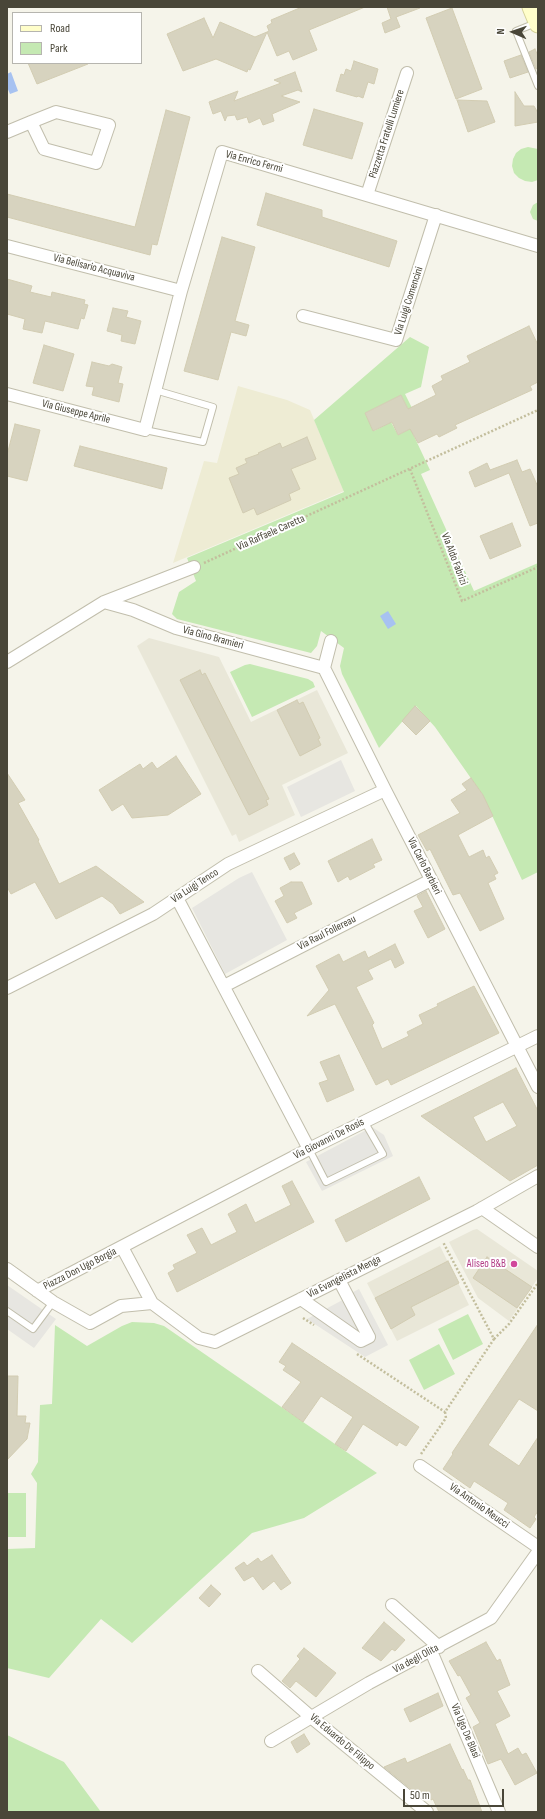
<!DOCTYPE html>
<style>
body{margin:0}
#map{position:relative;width:545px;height:1819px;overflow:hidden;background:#f5f4ea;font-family:"Sofia Sans Condensed",sans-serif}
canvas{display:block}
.frame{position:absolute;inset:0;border:8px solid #494638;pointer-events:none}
.legend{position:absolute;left:12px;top:12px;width:130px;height:52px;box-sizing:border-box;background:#fff;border:1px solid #b6b5af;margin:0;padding:5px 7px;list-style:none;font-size:12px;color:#494638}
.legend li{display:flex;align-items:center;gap:8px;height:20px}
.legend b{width:20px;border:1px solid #b6b5af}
.north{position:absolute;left:493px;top:12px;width:40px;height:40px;-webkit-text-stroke:3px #fff;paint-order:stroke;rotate:272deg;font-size:11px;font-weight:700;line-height:16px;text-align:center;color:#494638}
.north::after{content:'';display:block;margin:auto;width:14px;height:18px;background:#494638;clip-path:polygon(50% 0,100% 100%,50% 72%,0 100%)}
.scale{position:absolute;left:403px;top:1789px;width:101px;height:18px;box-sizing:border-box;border:2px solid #494638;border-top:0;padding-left:5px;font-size:12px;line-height:14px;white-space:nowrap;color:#494638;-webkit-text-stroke:3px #fff;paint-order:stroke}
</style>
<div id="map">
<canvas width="545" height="1819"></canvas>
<div class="frame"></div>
<ul class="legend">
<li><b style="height:5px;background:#fffeca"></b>Road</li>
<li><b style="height:11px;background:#c5e9b3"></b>Park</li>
</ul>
<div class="north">N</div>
<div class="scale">50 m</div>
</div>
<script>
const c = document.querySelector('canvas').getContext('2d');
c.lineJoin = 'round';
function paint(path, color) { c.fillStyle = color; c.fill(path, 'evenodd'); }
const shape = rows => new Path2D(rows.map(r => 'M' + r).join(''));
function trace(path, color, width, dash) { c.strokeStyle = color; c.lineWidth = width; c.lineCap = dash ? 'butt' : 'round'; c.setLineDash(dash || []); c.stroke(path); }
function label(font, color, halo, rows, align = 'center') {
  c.font = font + ' "Sofia Sans Condensed",sans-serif'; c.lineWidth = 4; c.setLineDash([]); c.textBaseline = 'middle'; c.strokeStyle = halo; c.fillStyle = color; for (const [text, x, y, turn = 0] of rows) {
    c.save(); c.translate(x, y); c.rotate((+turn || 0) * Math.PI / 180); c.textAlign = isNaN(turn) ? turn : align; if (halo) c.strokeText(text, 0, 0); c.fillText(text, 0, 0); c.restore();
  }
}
paint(shape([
 [149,638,219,657,251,722,317,690,348,753,282,785,295,815,239,842,236,834,232,836,137,646],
 [477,1229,538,1271,538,1278,509,1321,478,1298,449,1242,473,1230],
 [440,1246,469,1305,397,1341,367,1283]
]), '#e9e7d8');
paint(shape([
 [238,386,287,400,310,410,344,491,173,563,204,461,217,463]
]), '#eeecd4');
paint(shape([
 [528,147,538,149,538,180,532,182,525,181,519,178,514,173,512,166,513,159,516,153,521,149],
 [538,202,538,221,533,219,530,212,533,205],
 [410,337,429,347,421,387,405,394,414,412,410,413,401,395,365,413,374,431,391,422,398,435,419,424,413,434,430,470,421,474,474,591,538,563,538,872,522,880,482,794,435,727,416,706,379,748,342,674,340,666,344,648,321,631,317,646,311,653,177,619,172,614,179,592,196,581,187,558,344,492,314,420],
 [250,664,308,679,313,682,315,687,252,717,230,672,245,665],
 [468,1314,483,1344,453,1360,438,1329],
 [132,1322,154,1323,164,1326,377,1473,304,1518,252,1533,132,1643,101,1619,49,1678,7,1668,7,1549,35,1548,37,1483,31,1474,38,1462,40,1405,52,1404,55,1325,87,1346,122,1326],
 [439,1344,455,1374,424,1390,409,1360],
 [7,1493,26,1493,26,1537,7,1537],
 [7,1735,64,1762,101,1812,7,1812]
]), '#c5e9b3');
paint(shape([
 [341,760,355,791,301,817,287,787],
 [252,872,287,940,225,974,192,908,239,878],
 [372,1127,384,1135,393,1156,322,1191,306,1162],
 [7,1285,56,1319,34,1348,7,1329],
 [359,1289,388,1345,365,1357,307,1319,350,1296,349,1294]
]), '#e7e6e1');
paint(shape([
 [11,72,18,91,10,94,7,87,7,74],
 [388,611,396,624,388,629,380,616]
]), '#a7c2f1');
const building = shape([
 [302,7,365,7,309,30,317,50,293,60,289,51,277,56,267,32,269,31,267,26,272,23,271,20,302,7],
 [387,7,420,7,420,8,396,17,400,27,385,33,382,23,391,19,387,7],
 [452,8,482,89,456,99,426,18,452,8],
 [204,18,213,38,220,22,255,37,267,32,250,70,248,69,247,72,216,59,183,71,167,34,204,18],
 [535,49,538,56,538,68,536,69,529,52,535,49],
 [521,55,528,72,510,78,504,61,521,55],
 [354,61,378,69,374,84,368,82,363,98,358,96,357,97,336,91,341,74,344,75,346,69,351,71,354,61],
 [28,63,88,63,88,64,37,84,28,63],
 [295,72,302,92,298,90,281,96,300,102,272,114,274,121,263,125,260,118,249,123,247,117,237,120,235,115,227,116,225,121,221,111,213,114,209,102,238,91,234,101,281,83,274,80,295,72],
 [515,92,524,106,534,106,538,113,538,122,515,126,515,92],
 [457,100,487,101,495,122,468,132,457,100],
 [314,109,363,123,352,159,303,145,314,109],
 [166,110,190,117,157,245,152,244,150,255,7,217,7,194,135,227,166,110],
 [266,193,322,210,322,217,397,241,389,267,257,225,266,193],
 [222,237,255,247,235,321,249,325,246,336,231,332,218,380,184,371,222,237],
 [7,279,32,286,30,292,51,297,52,292,85,300,84,304,88,305,84,319,81,318,78,329,45,321,42,333,23,329,25,319,7,314,7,279],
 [113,308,128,311,126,317,141,321,135,344,121,341,122,335,107,331,113,308],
 [529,326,538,345,538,382,530,386,532,390,455,425,457,428,439,437,437,434,418,443,410,429,398,435,392,422,373,431,365,413,401,395,408,409,436,395,432,386,443,380,441,376,470,362,467,356,529,326],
 [44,345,74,354,63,391,33,383,44,345],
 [92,362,109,366,112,364,122,367,118,383,123,384,119,402,92,395,94,387,86,386,92,362],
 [15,424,40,430,27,481,7,476,7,455,15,424],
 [307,437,316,459,291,469,300,489,289,494,291,500,257,515,254,508,243,513,229,478,239,474,236,468,247,463,245,459,259,454,258,453,280,443,282,448,307,437],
 [80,446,167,468,162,489,74,466,80,446],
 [517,460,522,472,530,469,538,487,538,523,530,526,509,473,475,487,469,472,487,463,490,470,517,460],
 [512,523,521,546,490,559,480,536,512,523],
 [200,670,202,675,205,673,269,799,266,800,268,805,249,815,180,680,200,670],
 [297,700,299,704,303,702,320,738,318,739,321,745,300,756,277,710,297,700],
 [415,706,430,721,416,735,402,721,415,706],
 [176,756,201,794,168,815,132,818,123,804,112,811,99,790,140,764,143,769,152,762,157,769,176,756],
 [7,773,25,800,18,803,39,840,38,841,59,884,96,866,144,902,120,914,113,904,102,896,56,919,35,882,11,894,7,887,7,773],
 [471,778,483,795,493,816,458,835,469,857,483,850,486,858,489,856,498,873,494,875,496,879,488,883,504,919,480,931,460,893,453,895,430,849,427,851,418,835,460,813,451,800,467,790,462,784,471,778],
 [372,839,382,860,373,864,375,867,350,880,348,876,338,882,328,861,372,839],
 [294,853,300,864,290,870,284,858,294,853],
 [291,882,302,882,312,904,294,913,297,918,287,923,275,901,284,896,280,888,291,882],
 [426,891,445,929,428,938,414,911,423,907,417,896,426,891],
 [395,944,404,963,395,968,391,959,368,970,373,979,356,987,374,1023,372,1025,382,1049,409,1036,407,1032,423,1024,419,1015,438,1006,437,1004,474,986,499,1033,391,1085,388,1079,376,1085,335,1004,307,1016,329,990,316,966,339,954,343,962,365,951,368,958,395,944],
 [339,1055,354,1090,327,1102,319,1083,328,1080,320,1062,339,1055],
 [516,1068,538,1111,538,1165,510,1181,421,1116,516,1068],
 [503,1102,517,1126,486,1142,473,1117,503,1102],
 [419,1177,430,1199,346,1242,335,1220,419,1177],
 [292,1181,314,1222,177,1292,168,1273,175,1269,173,1265,197,1253,187,1235,202,1228,211,1245,237,1232,228,1214,246,1204,255,1223,291,1205,282,1186,292,1181],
 [487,1257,532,1287,517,1308,473,1278,487,1257],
 [448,1261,459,1283,411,1307,415,1315,391,1329,375,1298,448,1261],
 [538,1324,538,1411,519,1399,488,1445,519,1466,538,1437,538,1511,534,1517,536,1519,530,1528,504,1510,508,1503,474,1481,470,1488,443,1469,453,1454,452,1453,538,1324],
 [292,1343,419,1427,406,1446,399,1442,397,1446,363,1424,346,1451,335,1444,353,1417,321,1396,303,1422,282,1407,301,1382,283,1370,286,1366,279,1362,292,1343],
 [7,1376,18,1376,17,1416,26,1416,25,1423,30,1423,27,1439,7,1460,7,1376],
 [272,1555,291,1583,281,1590,274,1581,263,1590,253,1576,244,1581,235,1568,244,1562,247,1566,258,1558,261,1562,272,1555],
 [211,1585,221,1594,209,1607,199,1598,211,1585],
 [384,1622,405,1640,395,1651,392,1649,381,1661,362,1648,384,1622],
 [486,1642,497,1661,500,1659,510,1685,497,1691,510,1716,495,1724,508,1754,518,1748,522,1755,526,1753,537,1773,515,1785,501,1759,488,1764,473,1727,480,1723,466,1698,471,1695,460,1675,458,1676,449,1661,486,1642],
 [304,1648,336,1673,316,1697,296,1681,290,1688,282,1681,300,1659,297,1656,304,1648],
 [438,1693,443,1706,410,1722,404,1709,438,1693],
 [304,1734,310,1744,297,1753,291,1742,304,1734],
 [450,1744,462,1770,463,1769,468,1780,470,1780,482,1812,439,1812,433,1799,431,1800,427,1791,417,1794,384,1767,405,1758,407,1763,450,1744]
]);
paint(building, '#d7d3bf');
trace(building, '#d2ccb2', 1);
const service = shape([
 [536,23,516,31,538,86],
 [145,430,203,442,213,407,155,390],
 [309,1149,326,1182,383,1154,364,1121],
 [7,1311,33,1329,53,1302]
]);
const minor = shape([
 [7,132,31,122,56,112,109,125,96,163,44,149,31,122],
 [367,195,407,73],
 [7,246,181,291],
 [303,316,396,340,436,215],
 [7,394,145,430,181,291,222,152,538,246],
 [104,602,133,610,176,628,324,668],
 [331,641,324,668,385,790,538,1087],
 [7,662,104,602,194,567],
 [177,898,309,1149],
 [224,986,431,880],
 [7,988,153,914,228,864,385,790],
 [482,1208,538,1247],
 [122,1247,152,1303,199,1338,215,1342,477,1211,538,1176],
 [7,1269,53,1302,90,1323,121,1306,152,1303],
 [37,1291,309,1149,538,1036],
 [301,1299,361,1341,369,1337,339,1280],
 [420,1466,538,1547],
 [392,1605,439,1647],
 [431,1651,499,1812],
 [258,1671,311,1717,427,1812],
 [271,1741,369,1683,491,1618,538,1552]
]);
const secondary = shape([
 [531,7,538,24]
]);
trace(service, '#c1beac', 8);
trace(minor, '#c1beac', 14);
trace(secondary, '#d5d29a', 19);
trace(shape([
 [410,469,462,601,538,567],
 [204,563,538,410],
 [303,1318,314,1325],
 [494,1339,509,1324,538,1283],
 [357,1354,445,1412],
 [421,1454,446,1418,445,1412,494,1339,443,1242]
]), '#c3be9d', 2.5, [2, 2]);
trace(service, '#fff', 6);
trace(minor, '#fff', 12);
trace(secondary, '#fffeca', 17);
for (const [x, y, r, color] of [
 [514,1264,4,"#d1479c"]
]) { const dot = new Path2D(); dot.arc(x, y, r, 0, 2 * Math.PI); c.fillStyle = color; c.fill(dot); trace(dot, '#fff', 1.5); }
label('11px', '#494638', '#fff', [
 ["Piazzetta Fratelli Lumiere",387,134,-72],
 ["Via Enrico Fermi",254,162,15],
 ["Via Belisario Acquaviva",94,268,14],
 ["Via Luigi Comencini",409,301,-72],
 ["Via Giuseppe Aprile",76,412,14],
 ["Via Raffaele Caretta",271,533,-24],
 ["Via Aldo Fabrizi",454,559,69],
 ["Via Gino Bramieri",213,638,15],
 ["Via Carlo Barbieri",424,866,63],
 ["Via Luigi Tenco",195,886,-33],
 ["Via Raul Follereau",327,933,-27],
 ["Via Giovanni De Rosis",329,1139,-27],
 ["Piazza Don Ugo Borgia",80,1269,-27],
 ["Via Evangelista Menga",344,1277,-27],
 ["Via Antonio Meucci",479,1506,35],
 ["Via degli Olita",416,1659,-28],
 ["Via Ugo De Blasi",465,1731,67],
 ["Via Eduardo De Filippo",342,1742,40]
]);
label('11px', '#b23c85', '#fff', [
 ["Aliseo B&B",506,1264]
], 'right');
</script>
